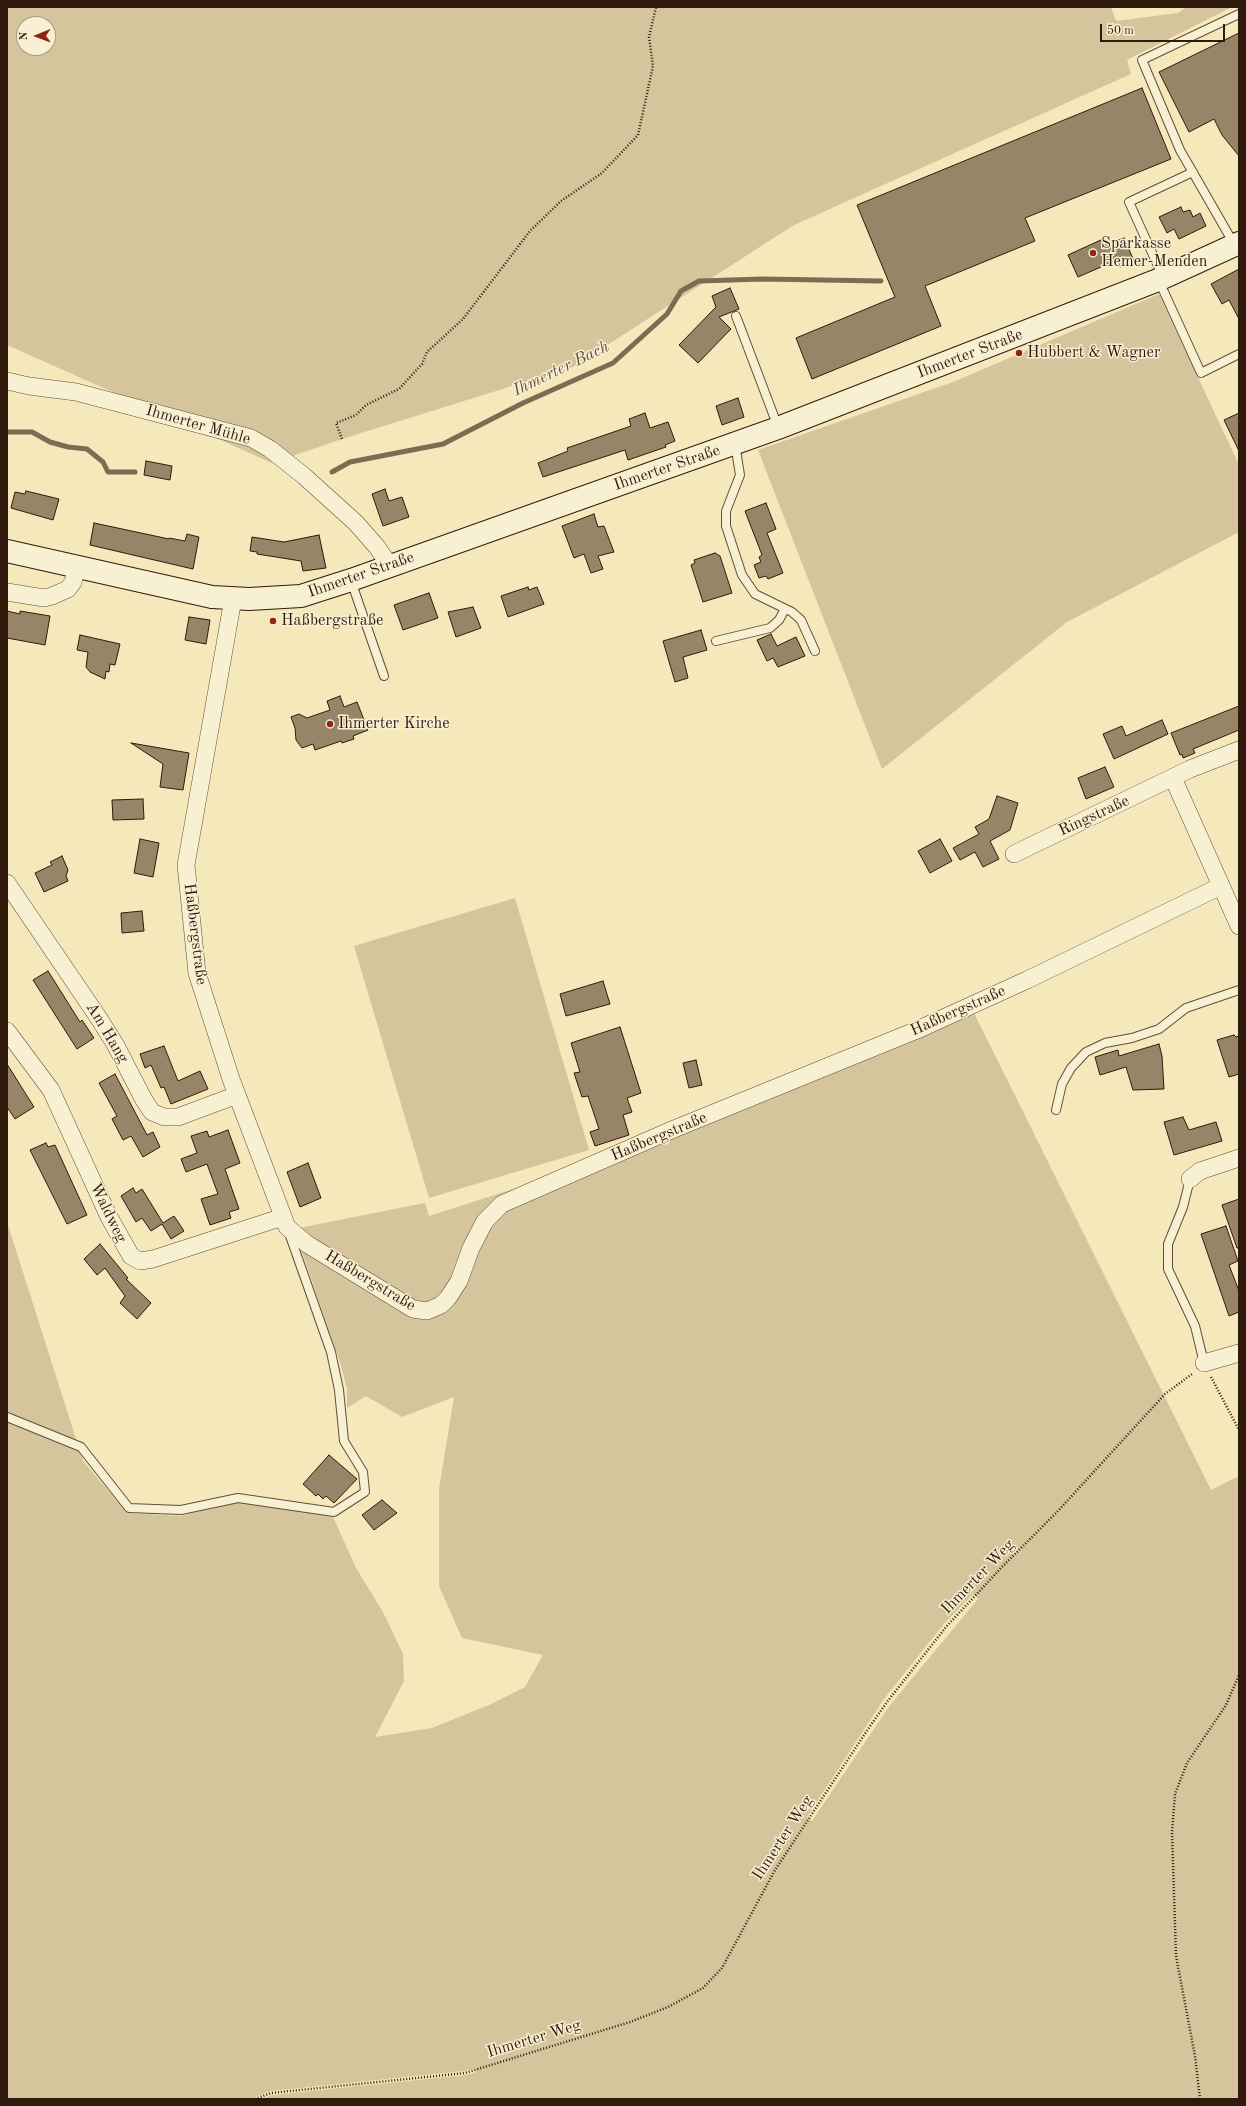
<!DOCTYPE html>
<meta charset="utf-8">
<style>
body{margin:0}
#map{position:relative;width:1246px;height:2106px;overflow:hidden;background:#f5e8ba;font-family:"Old Standard TT",serif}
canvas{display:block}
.frame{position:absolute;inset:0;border:8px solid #31190e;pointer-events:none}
.north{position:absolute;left:16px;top:16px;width:40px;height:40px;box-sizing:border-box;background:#f8f0d2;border:1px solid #a89a84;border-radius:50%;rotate:269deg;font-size:11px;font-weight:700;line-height:16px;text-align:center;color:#31190e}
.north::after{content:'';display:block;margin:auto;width:14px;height:18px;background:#8f2418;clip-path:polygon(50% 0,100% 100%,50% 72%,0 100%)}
.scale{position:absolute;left:1100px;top:24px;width:125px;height:18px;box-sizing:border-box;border:2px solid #31190e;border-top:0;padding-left:5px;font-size:12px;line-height:14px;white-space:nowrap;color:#31190e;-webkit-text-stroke:3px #f8f0d2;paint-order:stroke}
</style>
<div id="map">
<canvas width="1246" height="2106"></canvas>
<div class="frame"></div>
<div class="north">N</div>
<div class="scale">50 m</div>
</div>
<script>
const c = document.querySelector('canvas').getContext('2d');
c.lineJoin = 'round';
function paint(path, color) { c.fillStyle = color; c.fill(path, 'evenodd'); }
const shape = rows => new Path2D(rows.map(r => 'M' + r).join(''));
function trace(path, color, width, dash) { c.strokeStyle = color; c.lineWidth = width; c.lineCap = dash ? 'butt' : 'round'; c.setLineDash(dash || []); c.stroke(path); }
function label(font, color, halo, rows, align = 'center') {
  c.font = font + ' "Old Standard TT",serif'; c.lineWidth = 3; c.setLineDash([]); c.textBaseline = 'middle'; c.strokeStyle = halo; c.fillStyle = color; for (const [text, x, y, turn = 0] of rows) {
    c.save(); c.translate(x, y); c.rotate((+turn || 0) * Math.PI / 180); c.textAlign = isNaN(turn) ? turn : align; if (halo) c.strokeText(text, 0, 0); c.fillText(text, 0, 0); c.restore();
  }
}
paint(shape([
 [7,7,1111,7,1116,21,1178,13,1186,7,1232,7,1127,60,1131,74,794,225,573,367,342,439,272,463,7,345],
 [24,24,48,24,48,48,24,48],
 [1159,294,1239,465,1239,532,1067,622,882,769,758,450,953,382],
 [515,898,589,1150,429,1198,354,946],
 [973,1011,1211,1490,1239,1476,1239,2099,262,2099,272,2095,466,2075,476,2072,476,2068,464,2071,270,2091,250,2099,7,2099,7,1222,83,1461,127,1513,181,1516,238,1501,333,1517,356,1568,383,1612,403,1654,404,1681,375,1737,432,1728,489,1705,525,1687,543,1655,462,1638,439,1586,439,1489,454,1397,402,1417,366,1396,347,1408,347,1389,340,1362,294,1229,425,1203,429,1216,535,1182],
 [973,1594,978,1599,890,1705,812,1821,807,1817,884,1699,943,1625]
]), '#d4c59d');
trace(shape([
 [7,432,32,432,50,442,68,447,87,449,103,462,108,472,135,472],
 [332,472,350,462,443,444,523,403,613,363,667,314,681,291,699,281,763,279,881,281]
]), '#7e6b52', 5);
const building = shape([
 [1239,33,1239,156,1222,135,1214,119,1189,132,1159,72,1239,33],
 [1142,88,1171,159,1025,218,1035,241,925,286,941,326,812,379,796,338,895,297,857,205,1142,88],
 [1181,207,1183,212,1190,210,1193,217,1200,213,1206,226,1179,239,1174,229,1167,233,1159,217,1181,207],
 [1124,238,1134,261,1120,267,1117,260,1078,277,1068,255,1103,239,1106,245,1124,238],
 [1239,269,1239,319,1229,300,1222,304,1211,284,1239,269],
 [730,288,739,309,719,317,731,329,698,363,679,345,716,307,712,296,730,288],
 [738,398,744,417,722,425,716,406,738,398],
 [645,413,650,428,668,422,675,441,665,445,666,447,628,460,625,450,543,477,538,463,568,451,567,448,631,426,629,419,645,413],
 [1239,413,1239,451,1224,420,1239,413],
 [146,461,172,466,170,480,144,475,146,461],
 [385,489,389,501,402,497,409,517,383,526,372,494,385,489],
 [26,491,59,499,53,520,11,508,15,492,25,494,26,491],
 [766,503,776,529,767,533,783,573,768,579,766,576,759,578,754,565,761,562,759,557,762,555,745,511,766,503],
 [594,514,598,527,604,526,614,552,598,556,603,569,591,573,584,554,574,558,562,526,594,514],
 [94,523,169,539,169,538,185,541,187,534,199,537,193,569,90,545,94,523],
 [319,535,326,568,303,571,301,561,257,554,257,552,250,551,252,537,284,542,319,535],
 [715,553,720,556,732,593,703,602,691,565,695,563,694,560,715,553],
 [528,587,529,590,537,587,544,604,508,617,501,596,528,587],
 [429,593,438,618,403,630,394,605,429,593],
 [473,607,481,628,456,637,448,612,473,607],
 [7,611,20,614,20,611,50,616,45,645,7,638,7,611],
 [189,617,210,620,206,644,185,640,189,617],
 [701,630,707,650,683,657,688,678,675,682,663,641,701,630],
 [771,634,777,646,796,637,805,656,778,667,773,658,767,661,757,640,771,634],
 [80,635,120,644,115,665,110,664,109,672,106,671,105,679,90,672,86,667,88,652,77,650,80,635],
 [340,696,344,707,357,702,368,730,353,736,354,739,342,743,341,741,315,750,313,744,302,748,296,740,295,728,291,717,299,714,307,718,330,710,327,701,340,696],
 [1239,706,1239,730,1193,749,1195,753,1183,758,1182,754,1180,755,1171,733,1239,706],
 [1162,720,1168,734,1114,759,1103,734,1122,726,1126,736,1162,720],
 [131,743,189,753,183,790,160,787,163,764,131,743],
 [1105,767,1114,787,1086,799,1078,778,1105,767],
 [997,796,1018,803,1010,830,990,841,999,859,983,867,975,852,960,860,953,848,979,834,975,827,989,819,997,796],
 [143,799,144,819,113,820,112,800,143,799],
 [140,839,159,843,153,877,134,873,140,839],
 [940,839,952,861,930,873,918,851,940,839],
 [62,856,68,870,66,876,68,881,44,892,35,873,52,865,50,862,62,856],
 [142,911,144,931,122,933,121,913,142,911],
 [48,971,80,1022,82,1020,94,1038,77,1049,33,980,48,971],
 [603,981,610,1004,566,1016,560,994,603,981],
 [620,1027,641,1093,627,1098,632,1112,623,1115,629,1135,595,1146,590,1132,599,1129,588,1096,582,1097,574,1073,580,1072,571,1043,620,1027],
 [1234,1035,1236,1037,1239,1036,1239,1074,1229,1077,1217,1040,1234,1035],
 [1159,1044,1162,1056,1164,1089,1133,1090,1126,1067,1100,1075,1095,1057,1118,1050,1119,1056,1159,1044],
 [164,1046,178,1081,200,1071,208,1089,171,1104,164,1087,161,1088,151,1065,145,1068,140,1054,164,1046],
 [696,1060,702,1085,689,1088,683,1063,696,1060],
 [7,1064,34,1107,15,1119,7,1107,7,1064],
 [115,1074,147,1135,153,1132,160,1147,143,1157,131,1136,123,1140,112,1119,117,1116,99,1083,115,1074],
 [1183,1117,1189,1130,1216,1122,1222,1141,1174,1155,1164,1122,1183,1117],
 [228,1130,240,1163,225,1169,239,1209,229,1212,231,1218,210,1225,201,1199,218,1194,207,1164,186,1172,181,1159,197,1153,191,1136,207,1131,209,1137,228,1130],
 [46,1143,48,1147,55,1145,87,1215,67,1224,30,1150,46,1143],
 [308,1163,321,1198,300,1207,287,1172,308,1163],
 [133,1188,136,1193,142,1189,163,1223,174,1216,184,1231,171,1239,162,1224,151,1231,142,1218,136,1222,121,1196,133,1188],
 [1239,1199,1239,1248,1237,1248,1222,1205,1239,1199],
 [1226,1226,1238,1261,1229,1265,1239,1291,1239,1312,1229,1316,1201,1234,1226,1226],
 [100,1244,128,1278,126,1279,151,1303,137,1319,120,1303,125,1296,105,1268,97,1275,84,1259,100,1244],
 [329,1455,357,1479,334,1503,326,1496,323,1499,318,1494,316,1496,303,1484,329,1455],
 [382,1500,397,1513,374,1530,362,1515,382,1500]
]);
paint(building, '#978567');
trace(building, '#31190e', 1);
const service = shape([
 [1234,244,1180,150,1142,60,1239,14],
 [1163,277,1129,202,1193,172],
 [1159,281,1201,373,1239,354],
 [736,316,778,427],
 [735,444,740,475,726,511,726,526,742,575,755,594,792,612,801,620,815,651],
 [351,581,384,676],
 [716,641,770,628,779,620,785,609],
 [1056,1110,1062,1084,1071,1068,1086,1052,1105,1043,1132,1038,1159,1029,1186,1008,1239,990],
 [1190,1179,1183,1207,1168,1244,1168,1269,1195,1326,1204,1363],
 [7,1417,81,1447,129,1508,181,1510,238,1498,334,1512,365,1492,363,1472,344,1441,339,1390,331,1352,289,1233]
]);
const minor = shape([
 [7,381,29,386,76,392,251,438,270,449,304,476,356,523,377,547,390,566],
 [7,592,44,598,52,596,68,589,73,582,77,567],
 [233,599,186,865,197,973,231,1079,287,1227,307,1244,413,1309,427,1311,441,1305,448,1298,459,1281,471,1248,485,1221,502,1204,674,1129,917,1030,1027,980,1221,886],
 [1173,778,1239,926],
 [1014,854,1190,769,1239,750],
 [7,883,98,1017,115,1044,144,1100,152,1112,164,1117,178,1117,237,1095],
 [7,1031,51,1090,109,1217,131,1256,140,1261,153,1259,283,1217],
 [1190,1179,1200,1171,1239,1158],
 [1204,1363,1239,1353]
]);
const secondary = shape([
 [7,551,212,597,249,599,301,596,351,580,778,428,1158,280,1239,243]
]);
trace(service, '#624d39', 10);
trace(minor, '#624d39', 18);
trace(secondary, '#31190e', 24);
trace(shape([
 [342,439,336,423,356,415,366,405,399,389,422,364,427,352,463,319,530,231,561,201,602,173,638,135,653,66,649,37,656,7],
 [1211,1377,1239,1430],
 [255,2099,271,2093,465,2073,630,2022,668,2007,703,1988,722,1968,775,1870,866,1732,887,1702,946,1627,1001,1568,1057,1512,1165,1394,1192,1374],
 [1200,2099,1195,2056,1176,1956,1172,1832,1175,1794,1187,1763,1226,1705,1239,1675]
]), '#31190e', 2.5, [1, 2]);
trace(service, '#f8f0d2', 8);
trace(minor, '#f8f0d2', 17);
trace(secondary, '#f8f0d2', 22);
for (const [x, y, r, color] of [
 [1093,253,4,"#8f2418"],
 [1019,353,4,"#8f2418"],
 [273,621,4,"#8f2418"],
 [330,724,4,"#8f2418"]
]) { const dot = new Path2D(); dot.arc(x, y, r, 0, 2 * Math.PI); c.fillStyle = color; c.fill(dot); trace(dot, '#f8f0d2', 1.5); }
label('16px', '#31190e', '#f8f0d2', [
 ["Sparkasse",1101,244],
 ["Hemer-Menden",1101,262],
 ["Hubbert & Wagner",1027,353],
 ["Haßbergstraße",281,621],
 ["Ihmerter Kirche",338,724]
], 'left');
label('16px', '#31190e', '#f8f0d2', [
 ["Ihmerter Straße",970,354,-21],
 ["Ihmerter Mühle",198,425,16],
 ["Ihmerter Straße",667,468,-19],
 ["Ihmerter Straße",361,575,-19],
 ["Ringstraße",1094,816,-25],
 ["Haßbergstraße",195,934,83],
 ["Haßbergstraße",958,1011,-24],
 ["Am Hang",107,1033,59],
 ["Haßbergstraße",659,1137,-23],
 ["Waldweg",108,1213,64],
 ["Haßbergstraße",370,1281,31],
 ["Ihmerter Weg",978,1577,-46],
 ["Ihmerter Weg",783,1838,-57],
 ["Ihmerter Weg",534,2039,-17]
]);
label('italic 17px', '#65503c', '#f8f0d2', [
 ["Ihmerter Bach",561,369,-26]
]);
</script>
